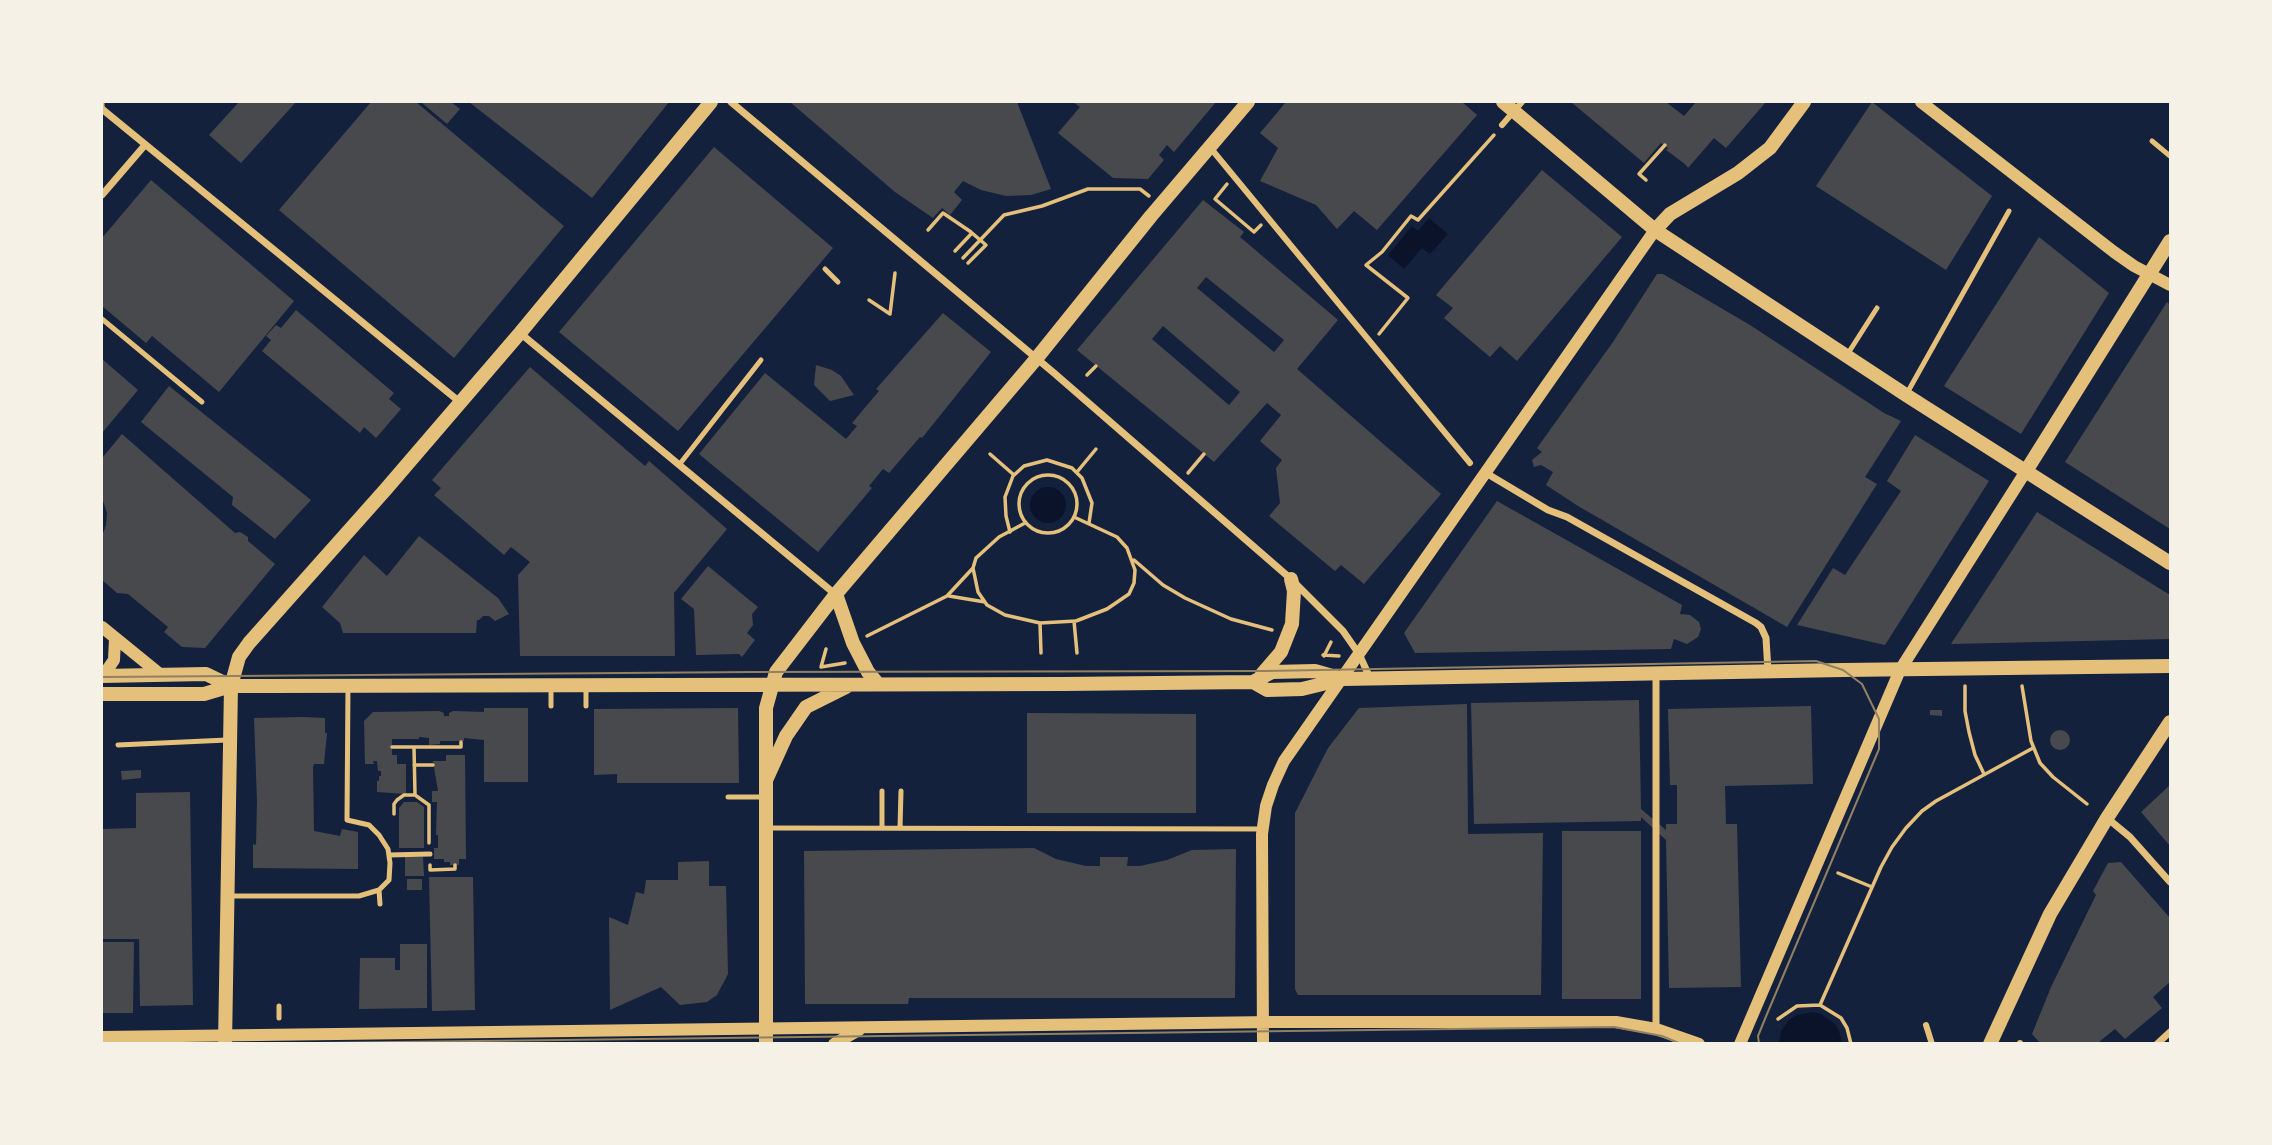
<!DOCTYPE html>
<style>
body{margin:0}
#map{position:relative;width:2272px;height:1145px;overflow:hidden;background:#14213d;font-family:Poppins,sans-serif}
canvas{display:block}
.frame{position:absolute;inset:0;border:103px solid #f6f1e7;pointer-events:none}
</style>
<div id="map">
<canvas width="2272" height="1145"></canvas>
<div class="frame"></div>
</div>
<script>
const c = document.querySelector('canvas').getContext('2d');
c.lineJoin = 'round';
function paint(path, color) { c.fillStyle = color; c.fill(path, 'evenodd'); }
const shape = rows => new Path2D(rows.map(r => 'M' + r).join(''));
function trace(path, color, width, dash) { c.strokeStyle = color; c.lineWidth = width; c.lineCap = dash ? 'butt' : 'round'; c.setLineDash(dash || []); c.stroke(path); }
paint(shape([
 [1429,218,1448,234,1430,254,1422,248,1404,269,1388,255,1412,226,1418,231],
 '1030 505a18 18 0 1 1 36 0a18 18 0 1 1-36 0Z',
 [1813,1012,1821,1014,1835,1024,1839,1031,1842,1043,1779,1043,1781,1031,1789,1020,1797,1015]
]), '#0b132b');
paint(shape([
 [239,102,296,102,241,163,209,135],
 [371,102,416,102,564,226,454,358,279,210],
 [421,102,451,102,460,109,447,124],
 [469,102,669,102,592,198],
 [790,102,1017,102,1051,189,1031,195,1006,196,981,190,963,181,954,192,962,200,950,215,942,208,933,218,895,192],
 [1073,102,1216,102,1174,152,1167,145,1159,155,1164,160,1148,179,1113,178,1058,133,1080,107],
 [1286,102,1462,102,1477,115,1377,230,1354,211,1337,229,1316,205,1260,181,1278,148,1260,133],
 [1571,102,1666,102,1684,116,1696,102,1766,102,1726,148,1714,138,1688,168,1685,164,1666,150,1668,148,1661,143,1644,163],
 [1872,102,1992,196,1946,270,1816,186],
 [714,147,833,248,678,431,559,332],
 [1542,170,1622,237,1517,361,1500,346,1490,357,1444,318,1453,308,1436,295],
 [151,180,294,301,219,392,152,336,146,343,102,306,102,238],
 [1203,200,1244,232,1240,237,1338,320,1297,369,1441,494,1364,584,1341,565,1335,571,1269,516,1280,503,1276,468,1282,460,1260,441,1281,415,1267,403,1214,462,1077,350],
 [1206,277,1284,340,1274,352,1197,288],
 [1163,326,1240,392,1229,405,1152,339],
 [2039,237,2109,293,2021,434,1944,386],
 [1657,274,1663,274,1750,325,1884,413,1901,421,1865,477,1877,484,1787,627,1578,506,1546,485,1553,472,1541,465,1534,467,1532,460,1542,452,1537,448,1613,342],
 [2167,302,2170,305,2170,529,2065,462],
 [296,310,394,393,389,399,401,409,376,438,364,427,360,433,262,351,271,340,266,336,276,325,281,328],
 [943,313,991,352,922,438,920,437,889,473,883,469,869,486,872,488,818,552,699,454,765,373,846,439,857,426,852,423,879,391,876,389],
 [102,359,138,390,102,433],
 [816,365,832,370,841,376,854,395,830,401,814,385],
 [530,367,645,466,649,461,727,529,674,593,675,656,520,656,518,575,530,562,511,547,504,555,434,495,441,488,432,480],
 [169,386,311,500,275,539,232,505,233,497,141,422],
 [122,434,235,533,240,532,248,537,248,541,275,564,205,648,182,647,164,632,168,627,128,594,117,593,102,580,102,536,106,525,107,513,102,498,102,456,103,457],
 [1915,435,1989,481,1885,645,1797,625,1833,568,1845,575,1901,491,1887,481],
 [1497,501,1682,605,1680,614,1690,615,1699,622,1701,629,1698,637,1687,644,1674,639,1671,649,1415,653,1404,633],
 [2037,512,2170,595,2170,639,1951,644],
 [419,536,498,598,509,614,495,621,489,616,483,616,479,620,477,620,476,633,343,633,340,623,322,607,364,555,387,576],
 [708,566,758,607,752,614,753,625,747,633,755,640,742,657,739,654,696,655,694,609,681,599],
 [1639,700,1641,809,1666,830,1666,824,1677,824,1677,785,1670,785,1668,709,1811,706,1813,784,1725,786,1726,824,1737,824,1741,987,1669,988,1666,840,1641,817,1641,821,1474,824,1471,703],
 [1467,704,1468,834,1543,833,1541,995,1298,995,1295,989,1295,813,1328,748,1359,708],
 [484,708,528,708,528,782,484,782,484,740,464,738,464,741,440,741,440,744,429,745,429,738,419,737,419,739,392,739,392,755,397,755,397,764,406,764,406,794,377,792,377,781,379,781,379,776,381,776,381,771,378,771,377,761,373,761,374,764,365,764,364,721,373,712,439,711,444,713,444,716,449,716,449,713,453,711,484,712],
 [738,708,739,783,617,783,617,774,594,775,594,709],
 [1930,710,1942,710,1942,716,1930,715],
 [1027,713,1196,714,1196,813,1027,813],
 [304,717,325,718,325,733,327,733,324,764,314,764,313,767,314,831,340,836,342,829,358,832,358,869,253,868,253,844,256,845,257,801,254,718],
 '2050 740a10 10 0 1 1 20 0a10 10 0 1 1-20 0Z',
 [446,755,465,755,466,859,459,859,459,865,450,865,450,862,444,862,444,859,434,859,434,848,438,848,438,835,436,835,437,802,432,802,432,791,438,791,433,761,446,761],
 [141,770,141,778,122,780,121,771],
 [2170,785,2170,846,2141,812],
 [190,792,193,1005,140,1006,139,939,102,939,102,829,136,828,136,793],
 [404,802,417,802,424,807,424,848,399,848,399,808],
 [1562,831,1641,831,1641,999,1562,999],
 [1034,848,1056,859,1086,866,1100,866,1100,857,1128,857,1127,866,1140,866,1167,860,1192,850,1236,849,1235,998,909,998,908,1004,805,1004,804,851],
 [405,857,423,857,424,876,405,876],
 [709,861,709,886,726,886,728,974,717,995,707,1002,680,1005,661,987,610,1010,609,917,628,925,636,892,644,894,646,880,678,880,678,862],
 [2121,862,2170,918,2170,982,2153,997,2162,1008,2125,1039,2115,1029,2099,1042,2101,1044,2041,1044,2032,1034,2051,987,2096,895,2093,891,2108,863],
 [429,877,473,877,475,1010,432,1011],
 [407,879,422,879,422,890,407,890],
 [102,942,134,942,133,1013,102,1013],
 [400,944,427,944,427,1008,359,1009,360,958,395,958,395,970,400,970]
]), '#48494c');
trace(shape([
 [1646,180,1639,174,1665,145],
 [1227,184,1215,199,1254,232,1261,225],
 [928,230,943,213,971,232],
 [955,251,972,233,986,245,968,263],
 [963,258,1004,215,1042,206,1088,189,1140,189,1149,196],
 [869,300,890,314,895,273],
 [1379,334,1408,298,1366,265,1382,252,1411,216,1418,220,1494,135],
 [1087,375,1096,366],
 [990,454,1014,475],
 [1077,472,1096,449],
 [1188,473,1204,454],
 '1019 504a29 29 0 1 1 58 0a29 29 0 1 1-58 0Z',
 [1025,523,999,537,976,558,973,568,978,592,987,605,1005,615,1040,623,1076,621,1107,609,1129,594,1134,583,1135,570,1127,548,1117,537,1074,517],
 [1010,532,1006,516,1005,497,1013,476,1024,466,1047,460,1072,468,1082,478,1092,503,1089,523],
 [1134,560,1163,585,1185,598,1231,619,1272,630],
 [949,596,985,602],
 [1074,621,1077,653],
 [1040,623,1041,653],
 [867,636,947,596,973,568],
 [826,649,821,667,845,663],
 [1323,655,1339,656],
 [1324,656,1331,642],
 [1965,686,1965,711,1969,732,1975,755,1984,774],
 [2022,686,2031,741,2040,763,2053,777,2087,804],
 [392,747,461,747,461,742],
 [414,747,415,795,429,805,429,843],
 [414,765,433,765],
 [394,814,394,804,397,800,404,795,415,795],
 [430,865,430,870,455,869,455,865],
 [1838,873,1872,887],
 [1820,1005,1881,867,1892,847,1906,828,1922,811,1936,801,2033,748],
 [1778,1019,1797,1006,1820,1005,1841,1018,1847,1028,1851,1044]
]), '#e5c07b', 3.5);
trace(shape([
 [102,102,102,109],
 [2152,141,2170,156],
 [825,269,838,282],
 [102,319,202,402],
 [1847,355,1877,308],
 [1906,395,2009,211],
 [679,465,761,360],
 [551,706,551,686],
 [586,706,586,688],
 [118,745,227,740],
 [882,791,882,828],
 [728,797,765,797],
 [769,828,1263,829],
 [900,828,901,791],
 [389,855,430,854],
 [379,890,380,904],
 [228,896,359,896,379,890,389,880,390,863,388,849,379,835,369,825,347,820,348,686],
 [279,1018,279,1006]
]), '#e5c07b', 5);
trace(shape([
 [1502,125,1522,102],
 [1213,151,1470,463],
 [1926,1025,1932,1044],
 [2020,1043,2020,1044]
]), '#e5c07b', 6);
trace(shape([
 [731,102,1054,373,1291,579,1343,631,1359,654,1370,678],
 [102,109,461,403],
 [102,195,145,145],
 [520,333,835,594],
 [1486,473,1548,510,1567,517,1756,623,1761,627,1766,638,1768,671],
 [1656,675,1656,1029],
 [2107,818,2130,837,2170,882],
 [2157,1044,2170,1032]
]), '#e5c07b', 7);
trace(shape([
 [1921,102,2114,252,2134,266,2170,285],
 [102,627,161,675],
 [103,676,114,660,115,639],
 [102,1037,1273,1022,1616,1022,1656,1029,1699,1044],
 [834,1044,859,1030],
 [1263,1044,1262,834,1266,806,1273,785,1284,761,1655,230],
 [1740,1044,1900,670,2026,471]
]), '#e5c07b', 12);
trace(shape([
 [1503,102,1655,230,1906,395,2170,563],
 [1655,230,1670,214,1738,173,1770,148,1804,102],
 [2026,471,2170,241],
 [836,594,853,643,868,672,878,684],
 [1262,674,1281,652,1292,624,1294,591,1291,579],
 [102,676,206,674,231,686],
 [1253,682,1267,690,1302,689,1343,679,1843,670,2170,666],
 [102,694,204,694,231,686,268,686,1063,684,1253,682,1272,672,1315,671,1343,679],
 [767,778,786,736,806,707,846,687],
 [225,1044,231,686,239,657,249,643,386,489,520,333,711,102],
 [766,1044,766,708,776,672,836,594,1036,359,1151,216,1248,102],
 [1990,1044,2050,914,2107,818,2170,722]
]), '#e5c07b', 14);
trace(shape([
 [102,677,753,672,1265,671,1816,661,1843,670,1862,684,1879,719,1879,749,1767,1014,1758,1036,1759,1044],
 [235,1044,1614,1027,1662,1036,1681,1044]
]), '#918062', 2);
</script>
